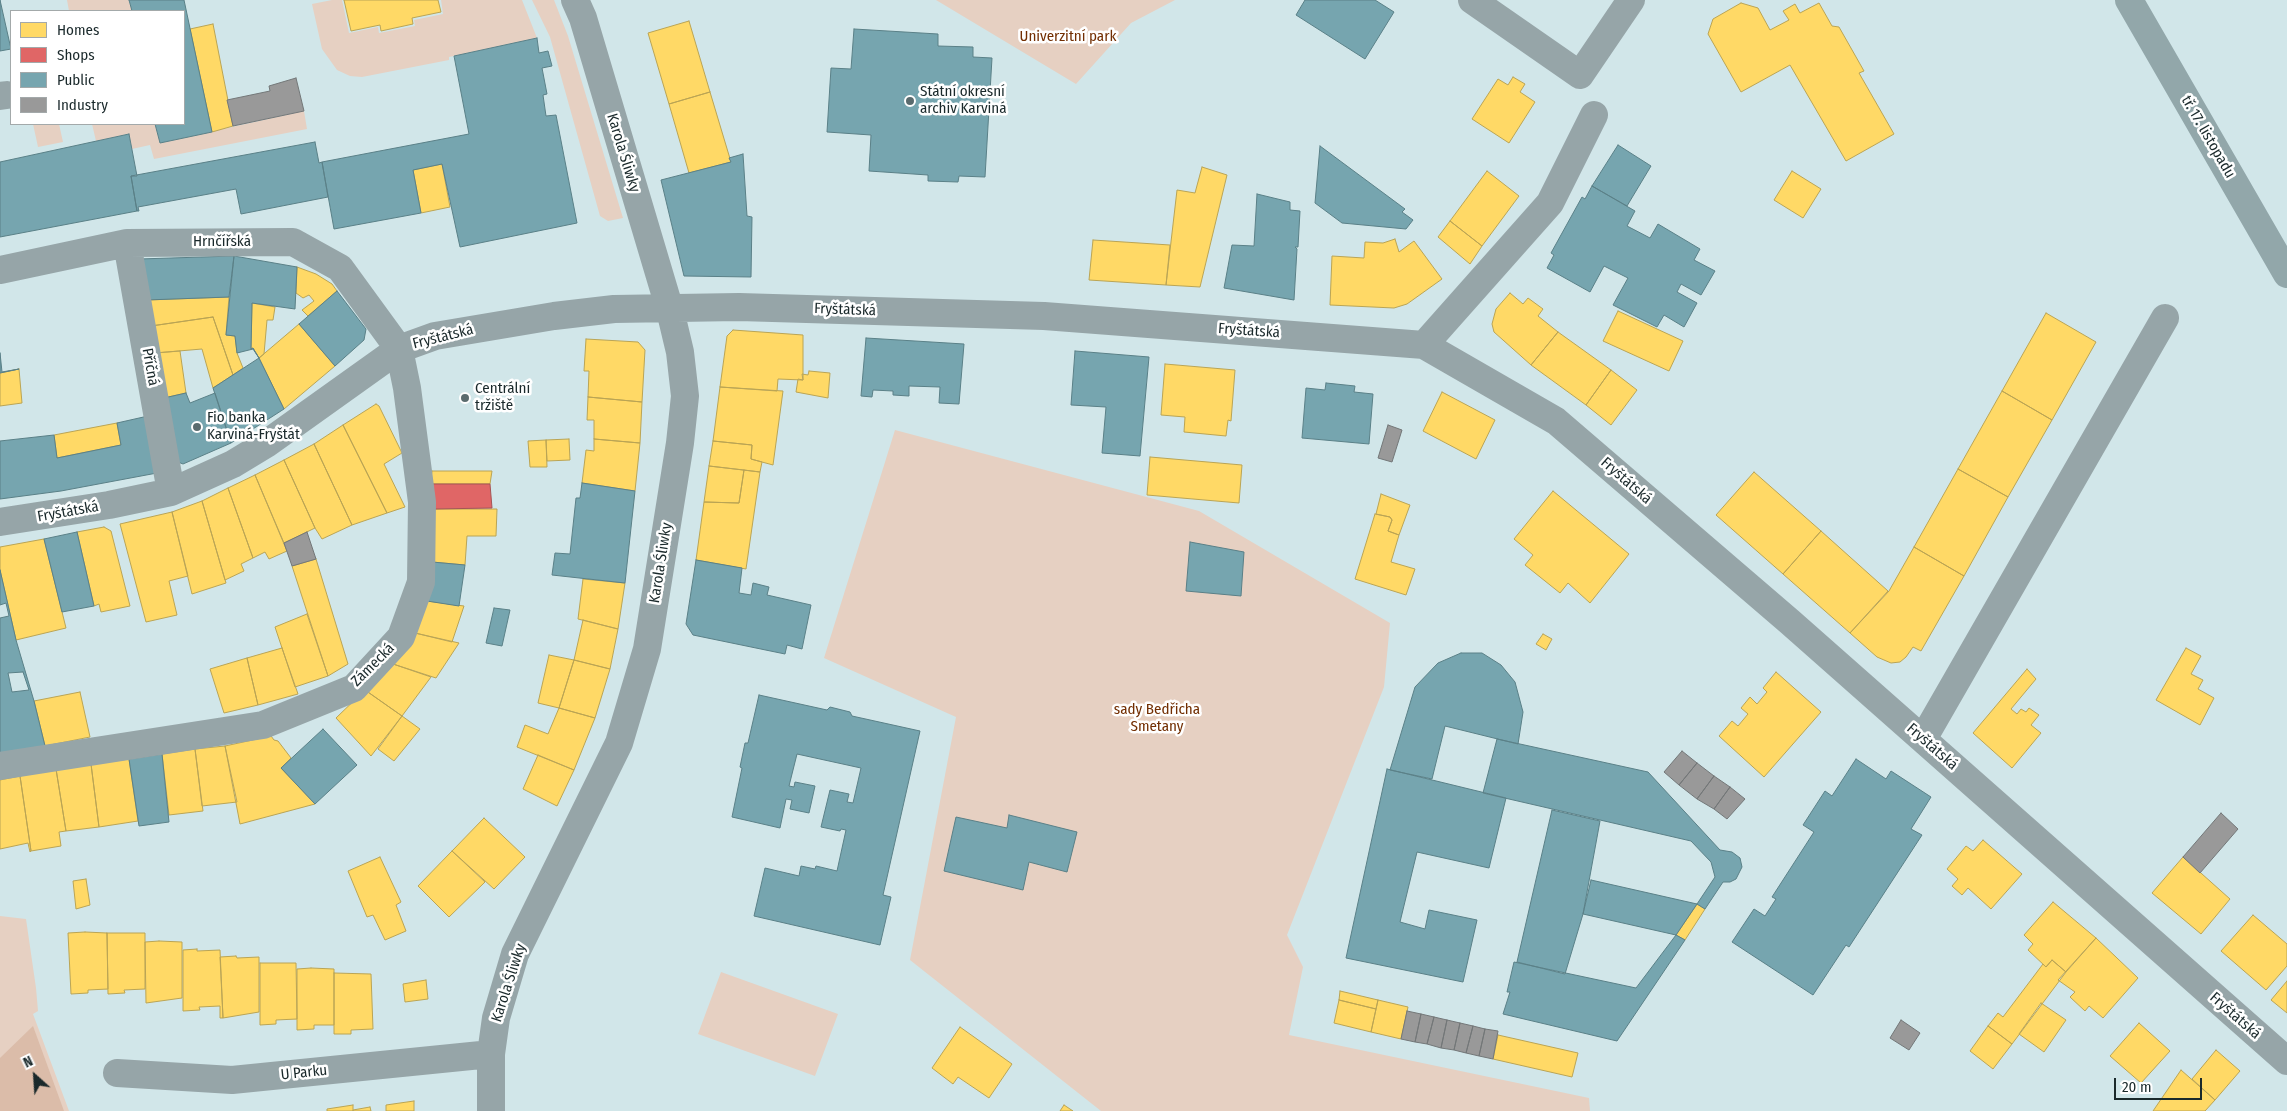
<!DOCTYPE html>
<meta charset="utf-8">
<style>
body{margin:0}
#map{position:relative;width:2287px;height:1111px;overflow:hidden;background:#d1e6e9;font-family:"Fira Sans Condensed",sans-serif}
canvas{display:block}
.legend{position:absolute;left:10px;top:10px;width:175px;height:115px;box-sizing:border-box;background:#fff;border:1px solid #a3a9aa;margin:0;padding:6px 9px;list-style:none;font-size:15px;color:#1a292b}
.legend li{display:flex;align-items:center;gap:10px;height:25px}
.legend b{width:25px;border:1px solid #a3a9aa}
.north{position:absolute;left:10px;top:1051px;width:50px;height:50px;-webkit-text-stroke:4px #fff;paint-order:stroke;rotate:334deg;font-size:14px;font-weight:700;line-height:20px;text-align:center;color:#1a292b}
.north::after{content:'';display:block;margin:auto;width:18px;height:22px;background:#1a292b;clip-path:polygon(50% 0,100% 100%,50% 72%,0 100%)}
.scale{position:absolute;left:2114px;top:1078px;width:88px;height:22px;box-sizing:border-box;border:2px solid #1a292b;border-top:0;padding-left:6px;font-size:15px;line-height:18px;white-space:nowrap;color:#1a292b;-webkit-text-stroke:4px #fff;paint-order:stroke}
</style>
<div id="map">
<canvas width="2287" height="1111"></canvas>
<ul class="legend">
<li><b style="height:14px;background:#ffd966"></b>Homes</li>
<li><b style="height:14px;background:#e06666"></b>Shops</li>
<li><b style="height:14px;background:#76a5af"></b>Public</li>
<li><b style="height:14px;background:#999"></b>Industry</li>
</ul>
<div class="north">N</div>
<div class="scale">20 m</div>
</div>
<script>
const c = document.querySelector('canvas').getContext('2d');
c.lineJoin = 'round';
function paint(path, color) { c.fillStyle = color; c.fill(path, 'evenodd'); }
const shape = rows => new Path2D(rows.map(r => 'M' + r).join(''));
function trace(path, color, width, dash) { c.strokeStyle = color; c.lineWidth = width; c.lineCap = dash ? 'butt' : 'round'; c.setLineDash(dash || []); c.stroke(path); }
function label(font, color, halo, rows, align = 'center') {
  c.font = font + ' "Fira Sans Condensed",sans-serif'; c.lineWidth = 5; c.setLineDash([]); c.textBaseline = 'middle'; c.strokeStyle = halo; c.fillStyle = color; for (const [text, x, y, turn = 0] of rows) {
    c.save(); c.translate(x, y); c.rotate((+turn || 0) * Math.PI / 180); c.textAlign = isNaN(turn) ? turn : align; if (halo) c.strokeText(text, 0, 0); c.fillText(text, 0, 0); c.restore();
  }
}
paint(shape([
 [67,0,129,0,132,11,69,11],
 [332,0,342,0,349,33,378,27,379,33,415,26,414,20,443,14,441,0,522,0,537,38,449,57,449,60,362,77,350,76,337,70,322,49,312,4],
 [532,0,554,0,568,36,623,218,608,221,600,216,550,37],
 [936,0,1175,0,1131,23,1076,84],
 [304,111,307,129,154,159,150,145,132,149,128,134,96,141,92,124,155,124,160,143],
 [33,124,59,124,63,142,38,147],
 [895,430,1199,511,1390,623,1384,687,1287,935,1303,967,1289,1035,1589,1098,1590,1111,1101,1111,910,960,956,717,824,658],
 [0,916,26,919,36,988,38,1011,33,1014,69,1111,0,1111],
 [721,972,838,1014,815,1076,698,1034]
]), '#e6d0c2');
paint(shape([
 [33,1026,64,1111,0,1111,0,1058]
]), '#dbbca9');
const homes = shape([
 [344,0,438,0,441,12,412,18,413,24,381,31,380,25,351,31,344,0],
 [1741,3,1758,8,1770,30,1789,20,1783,11,1795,4,1800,13,1819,3,1832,26,1839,27,1864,71,1859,73,1894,134,1846,161,1790,65,1741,92,1708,34,1713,19,1741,3],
 [689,21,710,92,669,104,648,33,689,21],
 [213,24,233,126,212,132,190,29,213,24],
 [1513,77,1525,84,1520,92,1535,102,1509,143,1472,119,1498,79,1508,85,1513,77],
 [710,92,731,162,689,173,669,104,710,92],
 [442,164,450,207,421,213,413,170,442,164],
 [1202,167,1227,175,1200,287,1166,285,1177,190,1195,193,1202,167],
 [1487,171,1519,196,1482,246,1450,221,1487,171],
 [1792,171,1821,189,1803,218,1774,200,1792,171],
 [1450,221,1482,246,1470,264,1438,237,1450,221],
 [1395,239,1399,252,1414,241,1442,279,1407,304,1394,308,1330,305,1332,256,1364,258,1365,242,1383,243,1395,239],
 [1093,240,1170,245,1166,285,1089,280,1093,240],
 [297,267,316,274,332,284,337,291,308,316,302,310,314,301,309,295,303,298,296,293,297,267],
 [1510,293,1523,304,1528,298,1543,309,1538,316,1558,332,1531,365,1494,332,1492,324,1496,309,1510,293],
 [229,297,226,335,235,336,237,353,243,368,233,375,213,317,151,326,146,300,229,297],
 [252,303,275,307,273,320,267,320,264,354,259,358,253,348,251,349,252,303],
 [1618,311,1683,341,1669,371,1603,341,1618,311],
 [2046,313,2096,342,2052,420,2002,391,2046,313],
 [213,317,233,375,213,388,202,349,155,353,151,326,213,317],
 [299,324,335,366,284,409,259,358,299,324],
 [733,330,803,335,803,380,778,379,777,391,720,387,727,336,733,330],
 [1558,332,1611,370,1586,405,1531,365,1558,332],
 [586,339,638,342,645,350,642,402,588,397,589,371,584,371,586,339],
 [180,351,186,393,164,398,155,353,180,351],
 [1165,364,1235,370,1231,421,1228,420,1226,436,1184,432,1185,417,1161,415,1165,364],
 [19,369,22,403,0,406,0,373,19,369],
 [1611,370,1637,390,1611,425,1586,405,1611,370],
 [809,371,830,373,828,398,796,392,798,379,803,380,802,374,808,375,809,371],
 [720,387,783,391,773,465,751,459,752,445,713,441,720,387],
 [2002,391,2052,420,2008,497,1958,469,2002,391],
 [1442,392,1495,420,1476,459,1423,431,1442,392],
 [588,397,642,402,640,443,594,439,594,420,587,420,588,397],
 [376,404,379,406,402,453,384,464,405,507,387,513,343,425,376,404],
 [117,423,121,445,57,458,54,435,117,423],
 [343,425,387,513,352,525,314,444,343,425],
 [569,439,570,460,547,461,546,440,569,439],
 [594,439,640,443,635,491,582,483,586,450,594,451,594,439],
 [546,440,547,467,530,467,528,441,546,440],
 [713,441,752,445,751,459,762,462,760,472,709,466,713,441],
 [314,444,352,525,322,539,315,528,284,460,314,444],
 [1150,457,1242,465,1239,503,1147,495,1150,457],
 [284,460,315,528,284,543,255,475,284,460],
 [709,466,744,470,739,503,704,502,709,466],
 [1958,469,2008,497,1964,576,1914,547,1958,469],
 [744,470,760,472,746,569,696,560,704,502,739,503,744,470],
 [432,471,492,471,490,484,430,484,432,471],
 [1754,472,1821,531,1783,574,1716,515,1754,472],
 [255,475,287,551,269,559,265,552,253,558,228,488,255,475],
 [228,488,253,558,241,564,244,571,225,580,202,501,228,488],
 [1553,491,1629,554,1590,603,1568,583,1560,593,1525,565,1533,555,1514,539,1553,491],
 [1381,494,1410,505,1399,535,1388,531,1392,520,1390,517,1376,514,1381,494],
 [202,501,226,583,192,594,172,512,202,501],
 [434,509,497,509,496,536,467,536,465,565,432,562,434,509],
 [172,512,188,576,169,581,177,615,146,622,120,524,172,512],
 [1375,514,1390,517,1392,520,1388,531,1399,535,1391,562,1415,569,1406,595,1355,579,1375,514],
 [104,527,111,531,130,606,101,612,99,604,94,606,77,532,104,527],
 [1821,531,1888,591,1850,633,1783,574,1821,531],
 [44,539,66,628,16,640,0,570,0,547,44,539],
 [1914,547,1964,576,1921,651,1913,647,1906,657,1900,662,1891,663,1877,657,1850,633,1889,591,1914,547],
 [316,559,348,664,328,676,292,566,316,559],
 [583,579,625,583,618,629,578,619,583,579],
 [427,601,464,606,452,642,415,633,427,601],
 [307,614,328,676,295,687,275,627,307,614],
 [583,620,618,629,610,669,574,660,583,620],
 [415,633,459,643,436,678,393,664,415,633],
 [1543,634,1552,639,1546,650,1536,644,1543,634],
 [282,648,298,694,258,705,247,658,282,648],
 [2186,648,2201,656,2191,674,2203,680,2198,689,2214,698,2200,725,2156,700,2186,648],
 [549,655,574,660,559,708,538,703,549,655],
 [247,658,258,705,224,713,210,669,247,658],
 [574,660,610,669,595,718,559,708,574,660],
 [393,664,431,677,402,716,365,690,393,664],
 [2027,669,2036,679,2011,709,2017,714,2021,709,2026,712,2029,708,2039,715,2031,725,2041,733,2012,768,1973,733,2027,669],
 [1776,672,1821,712,1764,777,1719,736,1732,721,1738,726,1748,714,1741,708,1750,697,1757,704,1767,692,1763,688,1776,672],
 [365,690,402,716,371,756,336,718,365,690],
 [80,692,90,737,45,746,34,701,80,692],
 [559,708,595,718,574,770,517,747,525,725,548,734,559,708],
 [402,716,420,729,394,761,378,749,402,716],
 [271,736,274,740,278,741,291,758,281,768,315,804,240,824,225,746,271,736],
 [225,746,237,802,202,806,195,749,225,746],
 [195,749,203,811,169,815,162,754,195,749],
 [538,755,574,770,557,806,523,789,538,755],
 [129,759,138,821,99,827,91,764,129,759],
 [91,764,99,827,66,831,56,769,91,764],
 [56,769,66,831,59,832,61,846,31,851,20,776,56,769],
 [20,776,31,851,30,852,28,843,0,849,0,780,20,776],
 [484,818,525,857,494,889,452,851,484,818],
 [1983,840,2022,874,1991,909,1968,888,1962,895,1952,886,1958,879,1947,869,1966,846,1973,851,1983,840],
 [452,851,485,882,449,917,418,886,452,851],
 [380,857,401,902,396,905,406,931,385,940,373,915,367,917,348,871,380,857],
 [2183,857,2230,899,2201,934,2152,893,2183,857],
 [86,879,90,905,76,909,73,881,86,879],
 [2053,902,2096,938,2066,972,2052,960,2046,967,2028,950,2033,944,2024,935,2053,902],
 [1697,904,1705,909,1685,940,1676,935,1697,904],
 [2253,915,2287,944,2287,966,2266,990,2221,951,2253,915],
 [85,932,107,933,108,989,88,990,88,993,71,994,68,933,85,932],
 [107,933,145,933,145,989,124,990,125,993,108,994,107,933],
 [2096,938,2138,978,2103,1018,2089,1006,2085,1011,2070,997,2075,992,2058,980,2096,938],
 [159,941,182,942,182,998,146,1003,145,942,159,941],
 [197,949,197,951,220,950,223,1018,220,1018,220,1006,199,1007,200,1010,183,1011,183,950,197,949],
 [236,956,237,958,259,957,259,1012,223,1018,220,957,236,956],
 [2052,960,2066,972,2012,1044,1988,1026,1998,1013,2003,1017,2043,964,2046,967,2052,960],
 [260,963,296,963,297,1019,276,1020,276,1024,260,1025,260,963],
 [311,968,334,969,334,1025,314,1025,314,1029,297,1030,297,969,311,968],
 [334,973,371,974,373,1029,351,1030,351,1034,334,1034,334,973],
 [426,980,428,999,405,1002,403,984,426,980],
 [2287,981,2287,1013,2271,1000,2287,981],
 [1340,991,1378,1000,1376,1009,1339,1000,1340,991],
 [1339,1000,1376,1009,1371,1032,1334,1023,1339,1000],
 [1378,1000,1408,1007,1401,1039,1371,1032,1378,1000],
 [2041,1003,2066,1020,2044,1052,2019,1034,2041,1003],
 [2139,1023,2170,1051,2141,1083,2110,1056,2139,1023],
 [1988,1026,2012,1044,1993,1069,1970,1051,1988,1026],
 [960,1027,1012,1064,989,1098,958,1077,953,1084,932,1068,960,1027],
 [1498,1035,1578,1053,1572,1077,1493,1059,1498,1035],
 [2216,1050,2240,1071,2215,1100,2192,1079,2216,1050],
 [2181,1070,2215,1100,2205,1111,2153,1111,2181,1070],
 [414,1101,414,1111,386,1111,386,1105,414,1101],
 [353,1105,353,1111,327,1111,327,1109,353,1105],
 [1064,1105,1073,1111,1060,1111,1064,1105],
 [370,1107,371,1111,353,1111,353,1110,370,1107]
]);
paint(homes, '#ffd966');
trace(homes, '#baa454', 1);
const shops = shape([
 [430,484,490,484,492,508,434,509,430,484]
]);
paint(shops, '#e06666');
trace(shops, '#a55454', 1);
const public = shape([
 [0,0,11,49,0,51,0,0],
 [129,0,184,0,212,132,160,143,155,124,184,124,184,11,132,11,129,0],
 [1305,0,1375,0,1394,12,1365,59,1296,15,1305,0],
 [854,29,938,34,938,46,973,47,973,57,992,58,985,177,959,176,958,182,928,181,928,175,869,171,871,135,827,132,831,68,851,69,854,29],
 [537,38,539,53,548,51,552,66,542,68,547,94,543,95,546,116,556,115,577,223,460,247,442,164,413,170,421,213,334,229,322,162,469,134,454,56,537,38],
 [129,134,137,176,131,176,137,211,0,237,0,162,129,134],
 [315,142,319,163,322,162,328,197,241,214,236,189,138,207,139,211,137,211,131,176,315,142],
 [1618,145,1651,166,1627,206,1592,186,1618,145],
 [1320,146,1405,209,1402,212,1413,220,1406,229,1342,223,1315,203,1320,146],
 [743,154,747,216,752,217,751,277,684,276,661,180,731,162,729,158,743,154],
 [1592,186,1635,211,1627,226,1650,238,1658,224,1700,249,1694,260,1715,271,1701,295,1681,284,1677,292,1697,303,1684,327,1664,315,1657,327,1613,305,1628,278,1604,266,1590,292,1547,268,1554,255,1551,253,1582,197,1585,199,1592,186],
 [1257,194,1290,202,1290,210,1300,211,1298,247,1295,247,1297,249,1294,300,1224,288,1232,245,1254,246,1257,194],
 [234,256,297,267,295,309,252,303,251,349,253,348,259,358,253,349,237,353,235,336,226,335,234,256],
 [234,256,229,297,146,300,139,259,234,256],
 [337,291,366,329,364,340,335,366,299,324,337,291],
 [866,338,964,344,959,404,939,403,940,387,909,386,909,396,893,395,893,391,873,390,872,397,861,396,866,338],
 [1075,351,1149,357,1140,456,1102,453,1106,407,1071,405,1075,351],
 [0,353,2,372,19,369,0,373,0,353],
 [259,358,284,409,231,443,213,388,259,358],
 [1326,383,1355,386,1354,392,1373,394,1369,444,1302,438,1306,388,1325,390,1326,383],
 [186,393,190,403,215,393,231,443,183,464,178,462,164,398,186,393],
 [148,416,157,473,61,491,0,499,0,441,54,435,57,458,67,456,121,445,117,423,148,416],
 [582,483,635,491,625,583,552,575,555,553,570,554,576,498,580,498,582,483],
 [77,532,94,606,62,612,44,539,77,532],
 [1190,542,1244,552,1241,596,1186,591,1190,542],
 [696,560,742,568,739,593,751,595,753,583,769,587,767,595,811,605,802,649,787,645,785,654,693,635,686,624,696,560],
 [432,562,465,565,459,606,427,601,432,562],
 [0,570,16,640,34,701,45,746,0,754,0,618,9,616,6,603,0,605,0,570],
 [23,672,29,690,12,692,8,673,23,672],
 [494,608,510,610,502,646,486,643,494,608],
 [1461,653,1482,653,1501,665,1515,682,1523,712,1518,744,1445,726,1432,779,1390,770,1415,687,1438,663,1461,653],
 [759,695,827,710,830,707,850,712,852,716,920,731,883,895,891,897,880,945,754,916,765,868,799,876,801,866,815,869,816,866,837,871,846,830,841,829,840,831,821,827,830,790,849,794,847,802,853,803,861,768,797,754,789,786,794,787,795,782,815,786,809,813,790,809,792,800,786,799,780,828,732,817,742,768,740,767,745,743,748,743,759,695],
 [323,729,357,765,315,804,281,768,323,729],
 [1497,739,1648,772,1720,850,1732,852,1740,858,1742,867,1736,879,1730,882,1723,882,1705,909,1697,904,1715,877,1711,862,1691,841,1483,793,1497,739],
 [162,754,169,822,139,826,129,759,162,754],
 [1856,759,1886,779,1891,771,1931,797,1911,829,1922,835,1849,947,1846,945,1813,995,1732,942,1754,909,1765,916,1776,899,1772,897,1814,832,1803,825,1825,791,1832,796,1856,759],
 [1387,769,1506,798,1489,868,1417,852,1400,922,1425,929,1429,910,1477,920,1463,982,1346,958,1387,769],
 [1552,810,1600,821,1583,914,1565,974,1517,962,1552,810],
 [1009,815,1077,832,1067,872,1029,862,1023,890,944,871,956,817,1007,828,1009,815],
 [1591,880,1697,904,1676,935,1583,914,1591,880],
 [1676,935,1685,940,1617,1041,1503,1014,1510,992,1507,992,1514,962,1636,988,1676,935]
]);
paint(public, '#76a5af');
trace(public, '#5a8087', 1);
const industry = shape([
 [296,78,304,111,233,126,227,100,270,91,269,86,296,78],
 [1388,425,1402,430,1392,462,1378,458,1388,425],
 [307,532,316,559,292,566,284,543,307,532],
 [1682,751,1697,763,1679,785,1664,772,1682,751],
 [1697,763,1714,776,1697,799,1679,785,1697,763],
 [1714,776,1730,787,1714,809,1697,799,1714,776],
 [1730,787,1745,799,1727,819,1714,809,1730,787],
 [2221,813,2238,829,2200,873,2183,857,2221,813],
 [1407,1011,1421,1014,1415,1042,1401,1039,1407,1011],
 [1421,1014,1434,1017,1427,1044,1415,1042,1421,1014],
 [1434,1017,1447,1020,1441,1048,1427,1044,1434,1017],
 [1447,1020,1460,1023,1454,1050,1441,1048,1447,1020],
 [1901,1020,1920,1033,1909,1050,1890,1038,1901,1020],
 [1460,1023,1473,1026,1466,1053,1454,1050,1460,1023],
 [1473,1026,1485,1029,1479,1056,1466,1053,1473,1026],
 [1485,1029,1498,1031,1493,1059,1479,1056,1485,1029]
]);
paint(industry, '#999');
trace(industry, '#737778', 1);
trace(shape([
 [1472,0,1580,75,1631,0],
 [0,96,7,95],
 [127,243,171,492],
 [0,270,127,243,293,242,340,268,399,349,407,388,422,502,421,582,401,637,354,688,263,725,0,766],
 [1424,345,1550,203,1594,115],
 [0,522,109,505,171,492,233,464,266,444,399,349,435,336,554,316,614,309,739,307,1044,316,1424,345,1556,421,1790,622,2287,1061],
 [1923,739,2165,318],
 [117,1073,232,1080,491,1054],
 [491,1111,491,1054,496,1018,515,954,619,743,647,649,680,443,685,396,680,352,670,310,583,18,575,0]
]), '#96a5a8', 28);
trace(shape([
 [2129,0,2287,274]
]), '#92a7aa', 28);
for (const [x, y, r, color] of [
 [910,101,5,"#5a6b6e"],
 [465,398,5,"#5a6b6e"],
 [197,427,5,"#5a6b6e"]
]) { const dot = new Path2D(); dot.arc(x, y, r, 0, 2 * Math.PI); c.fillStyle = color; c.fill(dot); trace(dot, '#fff', 2); }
label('15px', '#722e02', '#fff', [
 ["Univerzitní park",1068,37],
 ["sady Bedřicha",1157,710],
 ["Smetany",1157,727]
]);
label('15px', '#1a292b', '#fff', [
 ["Státní okresní",920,92],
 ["archiv Karviná",920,109],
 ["Centrální",475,389],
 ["tržiště",475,406],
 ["Fio banka",207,418],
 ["Karviná-Fryštát",207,435]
], 'left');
label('15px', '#1a292b', '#fff', [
 ["tř. 17. listopadu",2208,137,60],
 ["Karola Śliwky",623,153,73],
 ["Hrnčířská",222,242],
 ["Fryštátská",845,310,2],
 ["Fryštátská",1249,331,4],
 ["Fryštátská",443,337,-14],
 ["Příčná",150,367,80],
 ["Fryštátská",1626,481,41],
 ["Fryštátská",68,512,-10],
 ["Karola Śliwky",661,563,-81],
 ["Zámecká",373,665,-45],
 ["Fryštátská",1932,747,41],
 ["Karola Śliwky",509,983,-72],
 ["Fryštátská",2235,1016,41],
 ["U Parku",304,1073,-6]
]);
</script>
